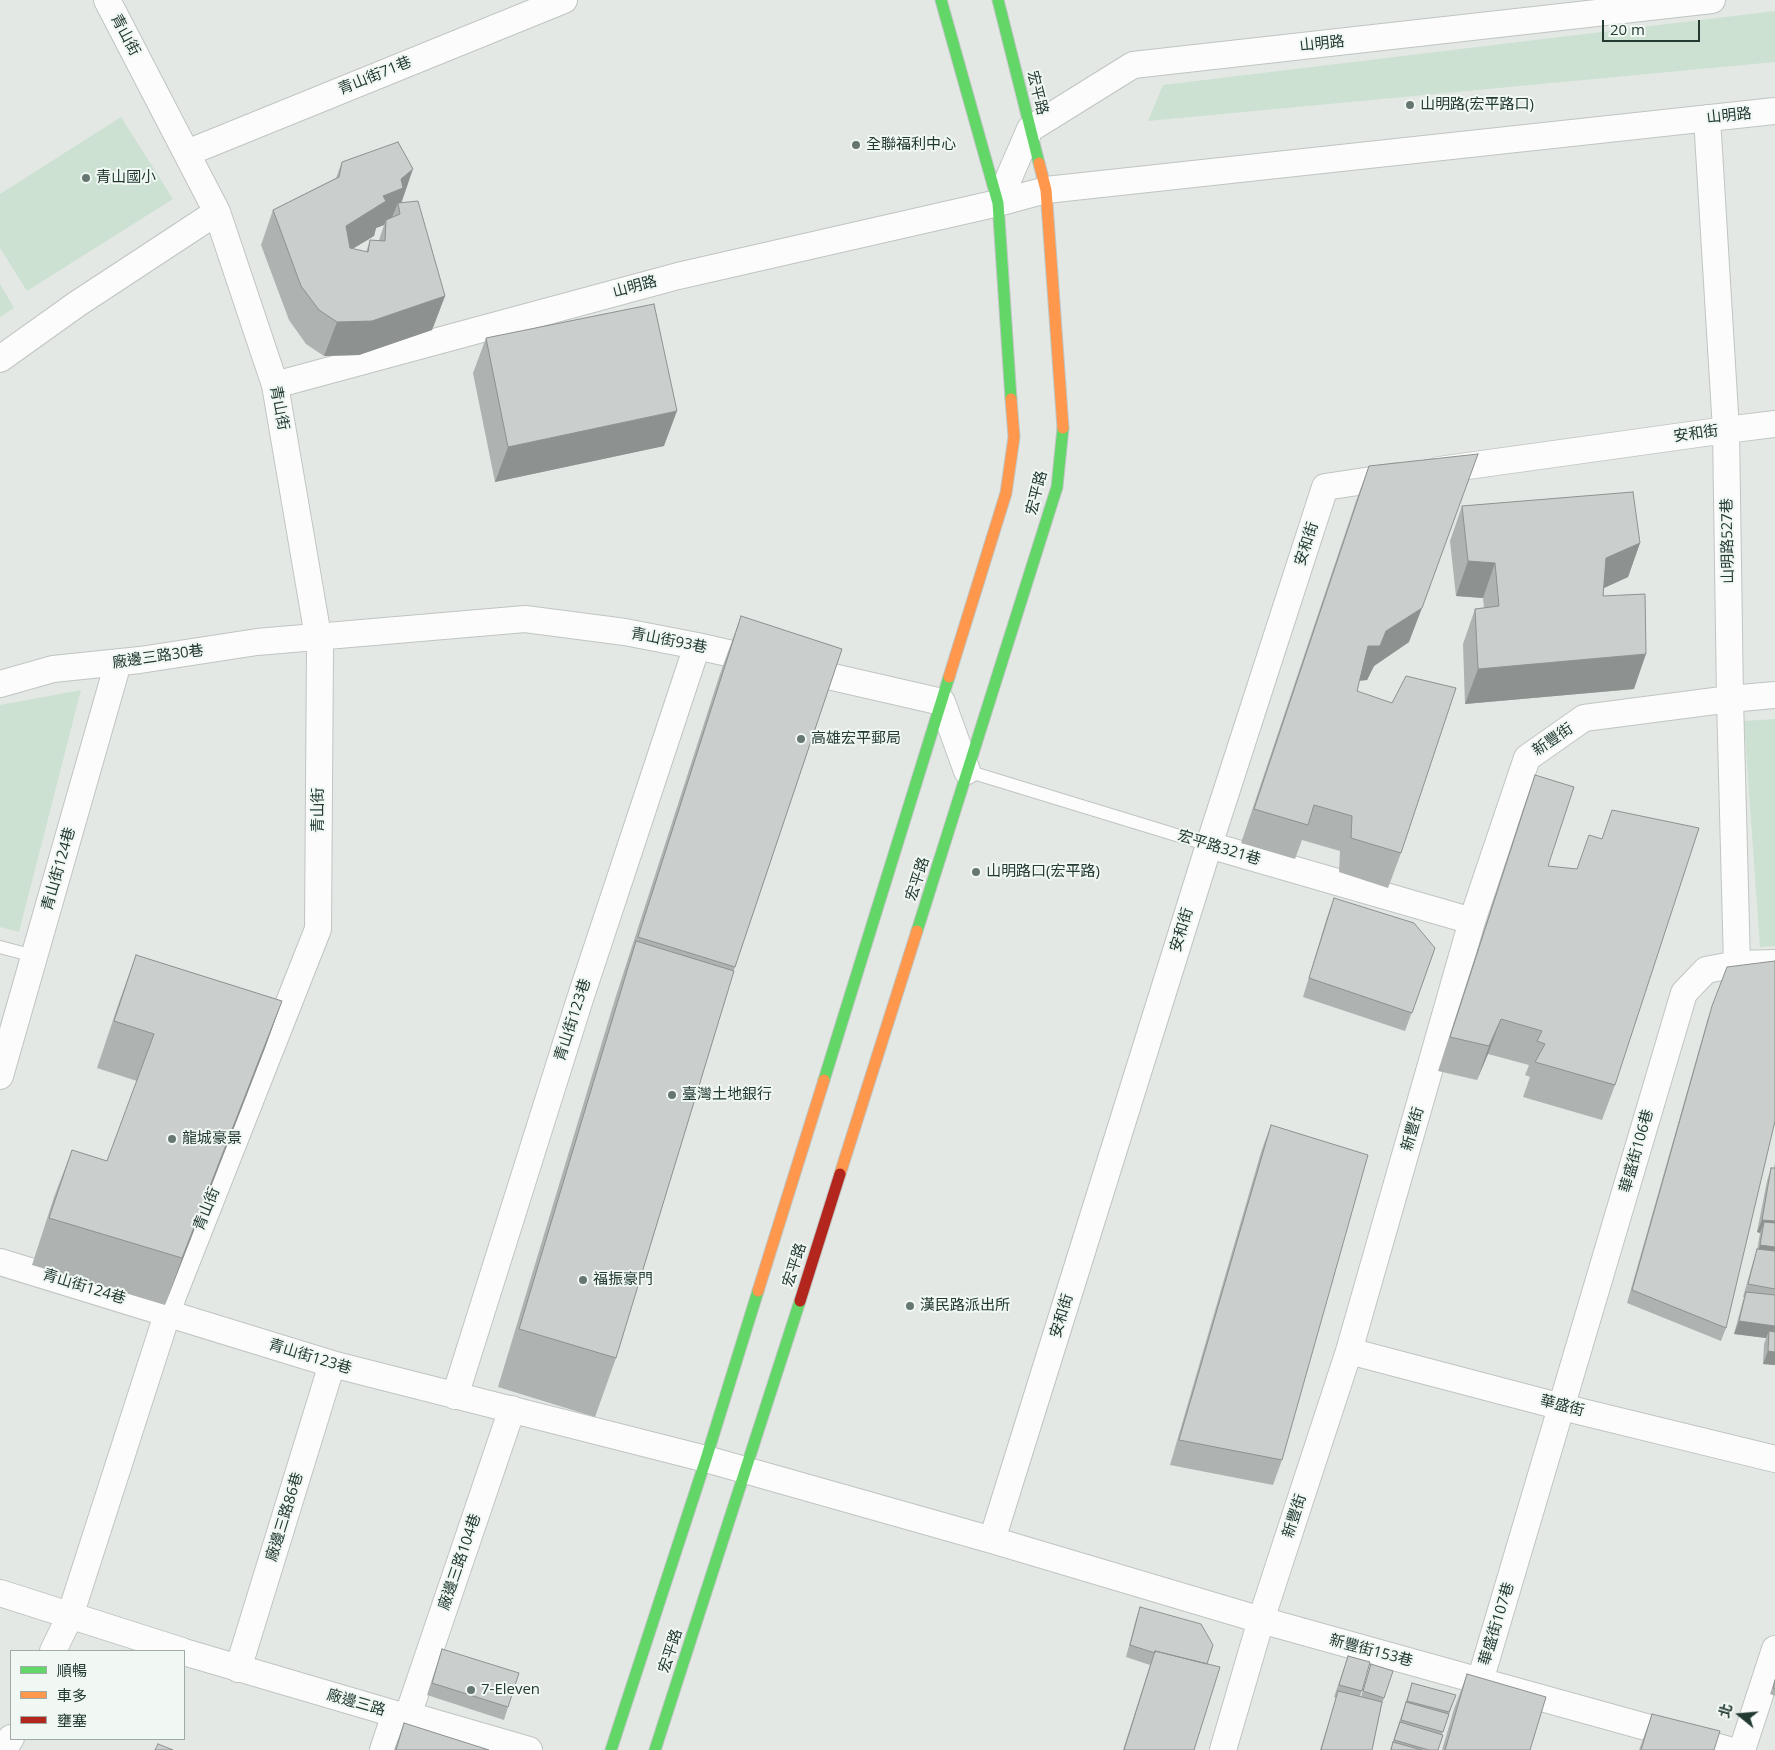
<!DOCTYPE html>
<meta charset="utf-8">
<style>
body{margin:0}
#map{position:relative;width:1775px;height:1750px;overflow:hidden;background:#e3e8e5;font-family:"Open Sans","Noto Sans TC",sans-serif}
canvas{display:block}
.legend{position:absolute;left:10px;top:1650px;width:175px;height:90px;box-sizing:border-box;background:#f1f7f3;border:1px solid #9eaba6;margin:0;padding:6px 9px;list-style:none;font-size:15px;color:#223a32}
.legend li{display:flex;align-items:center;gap:10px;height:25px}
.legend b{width:25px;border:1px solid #9eaba6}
.north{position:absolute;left:1715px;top:1690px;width:50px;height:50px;-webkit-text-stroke:4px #f1f7f3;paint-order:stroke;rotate:287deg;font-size:14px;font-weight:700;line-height:20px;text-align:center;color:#223a32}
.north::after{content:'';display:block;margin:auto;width:18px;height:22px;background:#223a32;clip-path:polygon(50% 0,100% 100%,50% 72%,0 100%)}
.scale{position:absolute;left:1602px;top:20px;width:98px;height:22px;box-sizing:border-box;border:2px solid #223a32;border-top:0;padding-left:6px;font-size:15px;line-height:18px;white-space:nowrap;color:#223a32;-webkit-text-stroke:4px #f1f7f3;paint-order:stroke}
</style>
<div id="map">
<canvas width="1775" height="1750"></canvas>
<ul class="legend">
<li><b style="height:6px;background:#63d668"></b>順暢</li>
<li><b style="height:6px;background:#ff974d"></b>車多</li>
<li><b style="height:6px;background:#b3261e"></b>壅塞</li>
</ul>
<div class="north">北</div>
<div class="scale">20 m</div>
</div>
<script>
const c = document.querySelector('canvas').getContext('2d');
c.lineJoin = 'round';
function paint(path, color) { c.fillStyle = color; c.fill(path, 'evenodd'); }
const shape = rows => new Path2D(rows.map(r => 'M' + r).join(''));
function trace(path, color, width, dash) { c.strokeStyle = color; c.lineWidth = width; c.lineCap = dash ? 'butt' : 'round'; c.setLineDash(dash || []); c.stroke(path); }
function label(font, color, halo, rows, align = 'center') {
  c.font = font + ' "Open Sans","Noto Sans TC",sans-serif'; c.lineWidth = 4; c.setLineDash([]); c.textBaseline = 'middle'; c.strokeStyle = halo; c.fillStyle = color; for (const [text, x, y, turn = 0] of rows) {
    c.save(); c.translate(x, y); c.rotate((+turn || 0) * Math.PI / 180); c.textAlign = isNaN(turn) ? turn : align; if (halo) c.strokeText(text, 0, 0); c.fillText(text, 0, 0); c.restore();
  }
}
paint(shape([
 [1775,11,1775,62,1148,121,1163,85],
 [121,117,173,199,27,291,0,248,0,194],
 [0,284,14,308,0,317],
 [81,690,19,932,0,927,0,705],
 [1775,719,1775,946,1760,947,1744,721]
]), '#cce1d1');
const lane = shape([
 [967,771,1209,845],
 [0,947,34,956]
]);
const street = shape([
 [1707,118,1726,430,1730,699,1737,964],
 [187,153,564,0],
 [998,203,1030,129,1133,65,1712,0],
 [0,359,77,304,217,212],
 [275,385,678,276,998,203,1046,190,1775,111],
 [1439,470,1726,430,1775,424],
 [0,684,53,669,140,660,257,642,525,619,625,632,697,646,942,702,967,771],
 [1209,845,1472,921],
 [0,1076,118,663],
 [0,1262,332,1364,706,1459,992,1540,1261,1620,1480,1681],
 [1349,1351,1562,1407,1775,1459],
 [455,1396,580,999,697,646],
 [992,1540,1209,845,1325,487,1398,476],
 [0,1593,182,1651],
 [53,1651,70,1616,173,1296,318,929,320,648,275,385,217,212,107,0],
 [184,1652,395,1714,408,1715,529,1750],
 [238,1669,332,1364],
 [408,1715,512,1409],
 [3,1750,11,1738],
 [383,1750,395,1714],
 [1223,1750,1261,1620,1349,1351,1472,921,1527,758,1584,718,1730,699,1775,695],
 [1729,1750,1480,1681,1684,993,1706,970,1737,964,1775,963],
 [1742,1750,1775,1649]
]);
const fast = shape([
 [941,0,998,203,1011,399],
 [998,0,1039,163],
 [917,931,1057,487,1063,428],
 [824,1080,949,677],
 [611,1750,706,1459,758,1291],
 [655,1750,800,1301]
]);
const slow = shape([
 [1039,163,1046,190,1063,428],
 [949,677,1006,493,1014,437,1011,399],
 [840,1174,917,931],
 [758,1291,824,1080]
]);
const jam = shape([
 [800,1301,840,1174]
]);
trace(lane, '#c0c5c2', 14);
trace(street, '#c0c5c2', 28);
trace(fast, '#bfc5c2', 13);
trace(slow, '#bfc5c2', 13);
trace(jam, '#bfc5c2', 13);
trace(lane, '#fbfcfb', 12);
trace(street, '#fbfcfb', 26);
trace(fast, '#63d668', 11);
trace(slow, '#ff974d', 11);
trace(jam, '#b3261e', 11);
paint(shape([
 [342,162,401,202,445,296,432,330,359,355,324,356,306,344,289,320,261,245,273,210,336,178],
 [384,225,379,240,370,240,366,252,352,249,374,236,376,228],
 [486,338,664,446,495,482,473,373],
 [1369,466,1409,642,1374,666,1367,680,1359,681,1357,691,1401,853,1388,888,1339,872,1340,851,1302,840,1295,859,1241,843,1356,501],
 [1462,506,1640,543,1628,577,1604,588,1603,596,1634,689,1465,704,1463,644,1475,609,1484,608,1483,598,1456,596,1450,541],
 [741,616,842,649,732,976,616,1358,595,1417,498,1387,615,999,720,674],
 [1535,775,1548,866,1615,1085,1602,1120,1523,1097,1530,1077,1525,1075,1529,1065,1488,1054,1477,1080,1438,1071,1523,809],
 [1334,898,1435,948,1405,1031,1303,997,1327,917],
 [136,955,282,1001,265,1048,165,1305,32,1265,54,1197,72,1150,107,1161,137,1081,97,1068,119,1002],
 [1727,967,1726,1328,1721,1341,1627,1303,1708,1018],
 [1271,1125,1282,1460,1273,1485,1170,1465,1262,1149],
 [1775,1163,1775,1365,1763,1364,1764,1344,1766,1338,1734,1334,1742,1304,1744,1297,1743,1297,1753,1262,1757,1251,1760,1233,1757,1232,1767,1181,1771,1168,1774,1168],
 [1140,1607,1207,1663,1194,1750,1123,1750,1150,1665,1126,1657,1136,1619],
 [442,1649,508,1707,504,1720,427,1695],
 [1348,1656,1362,1691,1360,1696,1361,1697,1371,1664,1384,1698,1382,1704,1372,1750,1320,1750,1336,1698,1334,1697],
 [1467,1674,1530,1750,1442,1750,1454,1709],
 [1775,1679,1775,1696,1770,1694],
 [1412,1683,1456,1695,1442,1734,1438,1750,1390,1750],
 [1652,1714,1714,1750,1639,1750],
 [404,1723,489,1750,394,1750]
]), '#aeb2b0');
paint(shape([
 [413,169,401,204,398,203,390,222,386,220,384,225,376,228,374,236,334,260,346,226,383,196,401,179],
 [445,296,432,330,359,355,324,356,337,322],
 [677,411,664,446,495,482,508,447],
 [1640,543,1628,577,1593,593,1606,558],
 [1468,561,1495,563,1483,598,1456,596],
 [1422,608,1409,642,1374,666,1367,680,1355,681,1368,646,1386,631],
 [1646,654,1634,689,1465,704,1478,669],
 [282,1001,265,1048,165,1305,182,1258],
 [1501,1019,1488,1054,1477,1080,1489,1046],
 [1762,1220,1775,1221,1775,1234,1764,1222,1760,1233,1757,1232],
 [1760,1245,1775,1247,1775,1260,1756,1258],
 [1739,1321,1775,1326,1775,1339,1769,1331,1766,1338,1734,1334],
 [1768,1351,1775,1352,1775,1365,1763,1364]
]), '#8d9190');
const building = shape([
 [398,142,413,169,401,179,403,188,383,196,386,201,346,226,350,248,368,252,370,240,385,241,386,220,400,214,398,203,418,201,445,296,372,321,337,322,319,310,301,286,273,210,339,177,342,162,398,142],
 [654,304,677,411,508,447,486,338,654,304],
 [1478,454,1422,608,1386,631,1380,646,1368,646,1357,691,1392,703,1406,676,1456,688,1401,853,1351,838,1352,816,1314,805,1308,825,1254,809,1369,466,1478,454],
 [1633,492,1640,543,1606,558,1603,596,1645,594,1646,654,1478,669,1475,609,1499,606,1495,563,1468,561,1462,506,1633,492],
 [741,616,842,649,735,967,638,937,741,616],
 [1535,775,1574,787,1548,866,1577,869,1589,835,1602,839,1612,810,1699,828,1615,1085,1535,1062,1545,1044,1537,1041,1542,1031,1501,1019,1489,1046,1450,1037,1535,775],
 [1334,898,1414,923,1435,948,1412,1013,1309,978,1334,898],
 [636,941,734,971,616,1358,519,1329,636,941],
 [136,955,282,1001,182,1258,49,1218,72,1150,107,1161,154,1034,114,1021,136,955],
 [1775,961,1775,1121,1726,1328,1632,1290,1712,1006,1727,967,1775,961],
 [1271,1125,1368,1155,1282,1460,1179,1440,1271,1125],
 [1771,1168,1775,1168,1775,1221,1762,1220,1771,1168],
 [1764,1222,1775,1223,1775,1247,1760,1245,1764,1222],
 [1757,1249,1775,1251,1775,1289,1748,1284,1757,1249],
 [1746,1292,1775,1295,1775,1326,1739,1321,1746,1292],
 [1769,1331,1775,1332,1775,1352,1768,1351,1769,1331],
 [1140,1607,1201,1624,1213,1645,1207,1664,1155,1651,1155,1653,1130,1645,1140,1607],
 [442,1649,519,1673,508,1707,432,1683,442,1649],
 [1155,1651,1220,1667,1194,1750,1124,1750,1155,1651],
 [1348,1656,1370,1662,1362,1691,1339,1685,1348,1656],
 [1371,1664,1393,1671,1384,1698,1363,1691,1371,1664],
 [1467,1674,1546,1697,1530,1750,1445,1750,1467,1674],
 [1775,1680,1775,1689,1773,1688,1775,1680],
 [1412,1683,1456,1695,1449,1712,1407,1701,1412,1683],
 [1338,1691,1382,1702,1372,1750,1321,1750,1338,1691],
 [1406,1702,1449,1714,1443,1732,1401,1720,1406,1702],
 [1652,1714,1720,1731,1714,1750,1641,1750,1652,1714],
 [1400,1722,1443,1735,1438,1750,1429,1750,1394,1740,1400,1722],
 [404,1723,489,1750,396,1750,404,1723],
 [1393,1742,1422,1750,1391,1750,1393,1742],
 [158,1744,173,1750,155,1750,158,1744]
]);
paint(building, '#cacfcd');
trace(building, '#8d9190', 1);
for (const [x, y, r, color] of [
 [1410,105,5,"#667771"],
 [856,145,5,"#667771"],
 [86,178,5,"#667771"],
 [801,739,5,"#667771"],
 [976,872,5,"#667771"],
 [672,1095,5,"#667771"],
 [172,1139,5,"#667771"],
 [583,1280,5,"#667771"],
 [910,1306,5,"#667771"],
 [471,1690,5,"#667771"]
]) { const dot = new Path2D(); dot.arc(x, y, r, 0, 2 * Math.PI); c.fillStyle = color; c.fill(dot); trace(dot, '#f1f7f3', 2); }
label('15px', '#223a32', '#f1f7f3', [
 ["青山街",125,35,62],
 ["山明路",1322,44,-6],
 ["青山街71巷",375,76,-22],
 ["宏平路",1037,93,76],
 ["山明路",1729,116,-6],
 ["山明路",635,287,-15],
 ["青山街",279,408,79],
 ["安和街",1696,434,-8],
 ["宏平路",1037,493,-76],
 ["山明路527巷",1728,541,-91],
 ["安和街",1307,544,-72],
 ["青山街93巷",669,641,11],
 ["廠邊三路30巷",158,657,-8],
 ["新豐街",1553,740,-34],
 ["青山街",319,810,-90],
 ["宏平路321巷",1219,848,17],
 ["青山街124巷",59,869,-74],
 ["宏平路",918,879,-72],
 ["安和街",1182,930,-73],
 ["青山街123巷",573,1020,-72],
 ["新豐街",1413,1129,-74],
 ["華盛街106巷",1637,1151,-74],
 ["青山街",207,1209,-68],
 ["宏平路",795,1265,-72],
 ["青山街124巷",84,1287,17],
 ["安和街",1062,1316,-73],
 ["青山街123巷",310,1357,17],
 ["華盛街",1562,1406,14],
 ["新豐街",1295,1516,-72],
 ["廠邊三路86巷",285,1517,-73],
 ["廠邊三路104巷",460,1562,-71],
 ["華盛街107巷",1497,1624,-73],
 ["宏平路",671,1651,-72],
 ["新豐街153巷",1371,1651,15],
 ["廠邊三路",356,1703,16]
]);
label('15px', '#223a32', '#f1f7f3', [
 ["山明路(宏平路口)",1420,105],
 ["全聯福利中心",866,145],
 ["青山國小",96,178],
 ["高雄宏平郵局",811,739],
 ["山明路口(宏平路)",986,872],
 ["臺灣土地銀行",682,1095],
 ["龍城豪景",182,1139],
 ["福振豪門",593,1280],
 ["漢民路派出所",920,1306],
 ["7-Eleven",481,1690]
], 'left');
</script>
